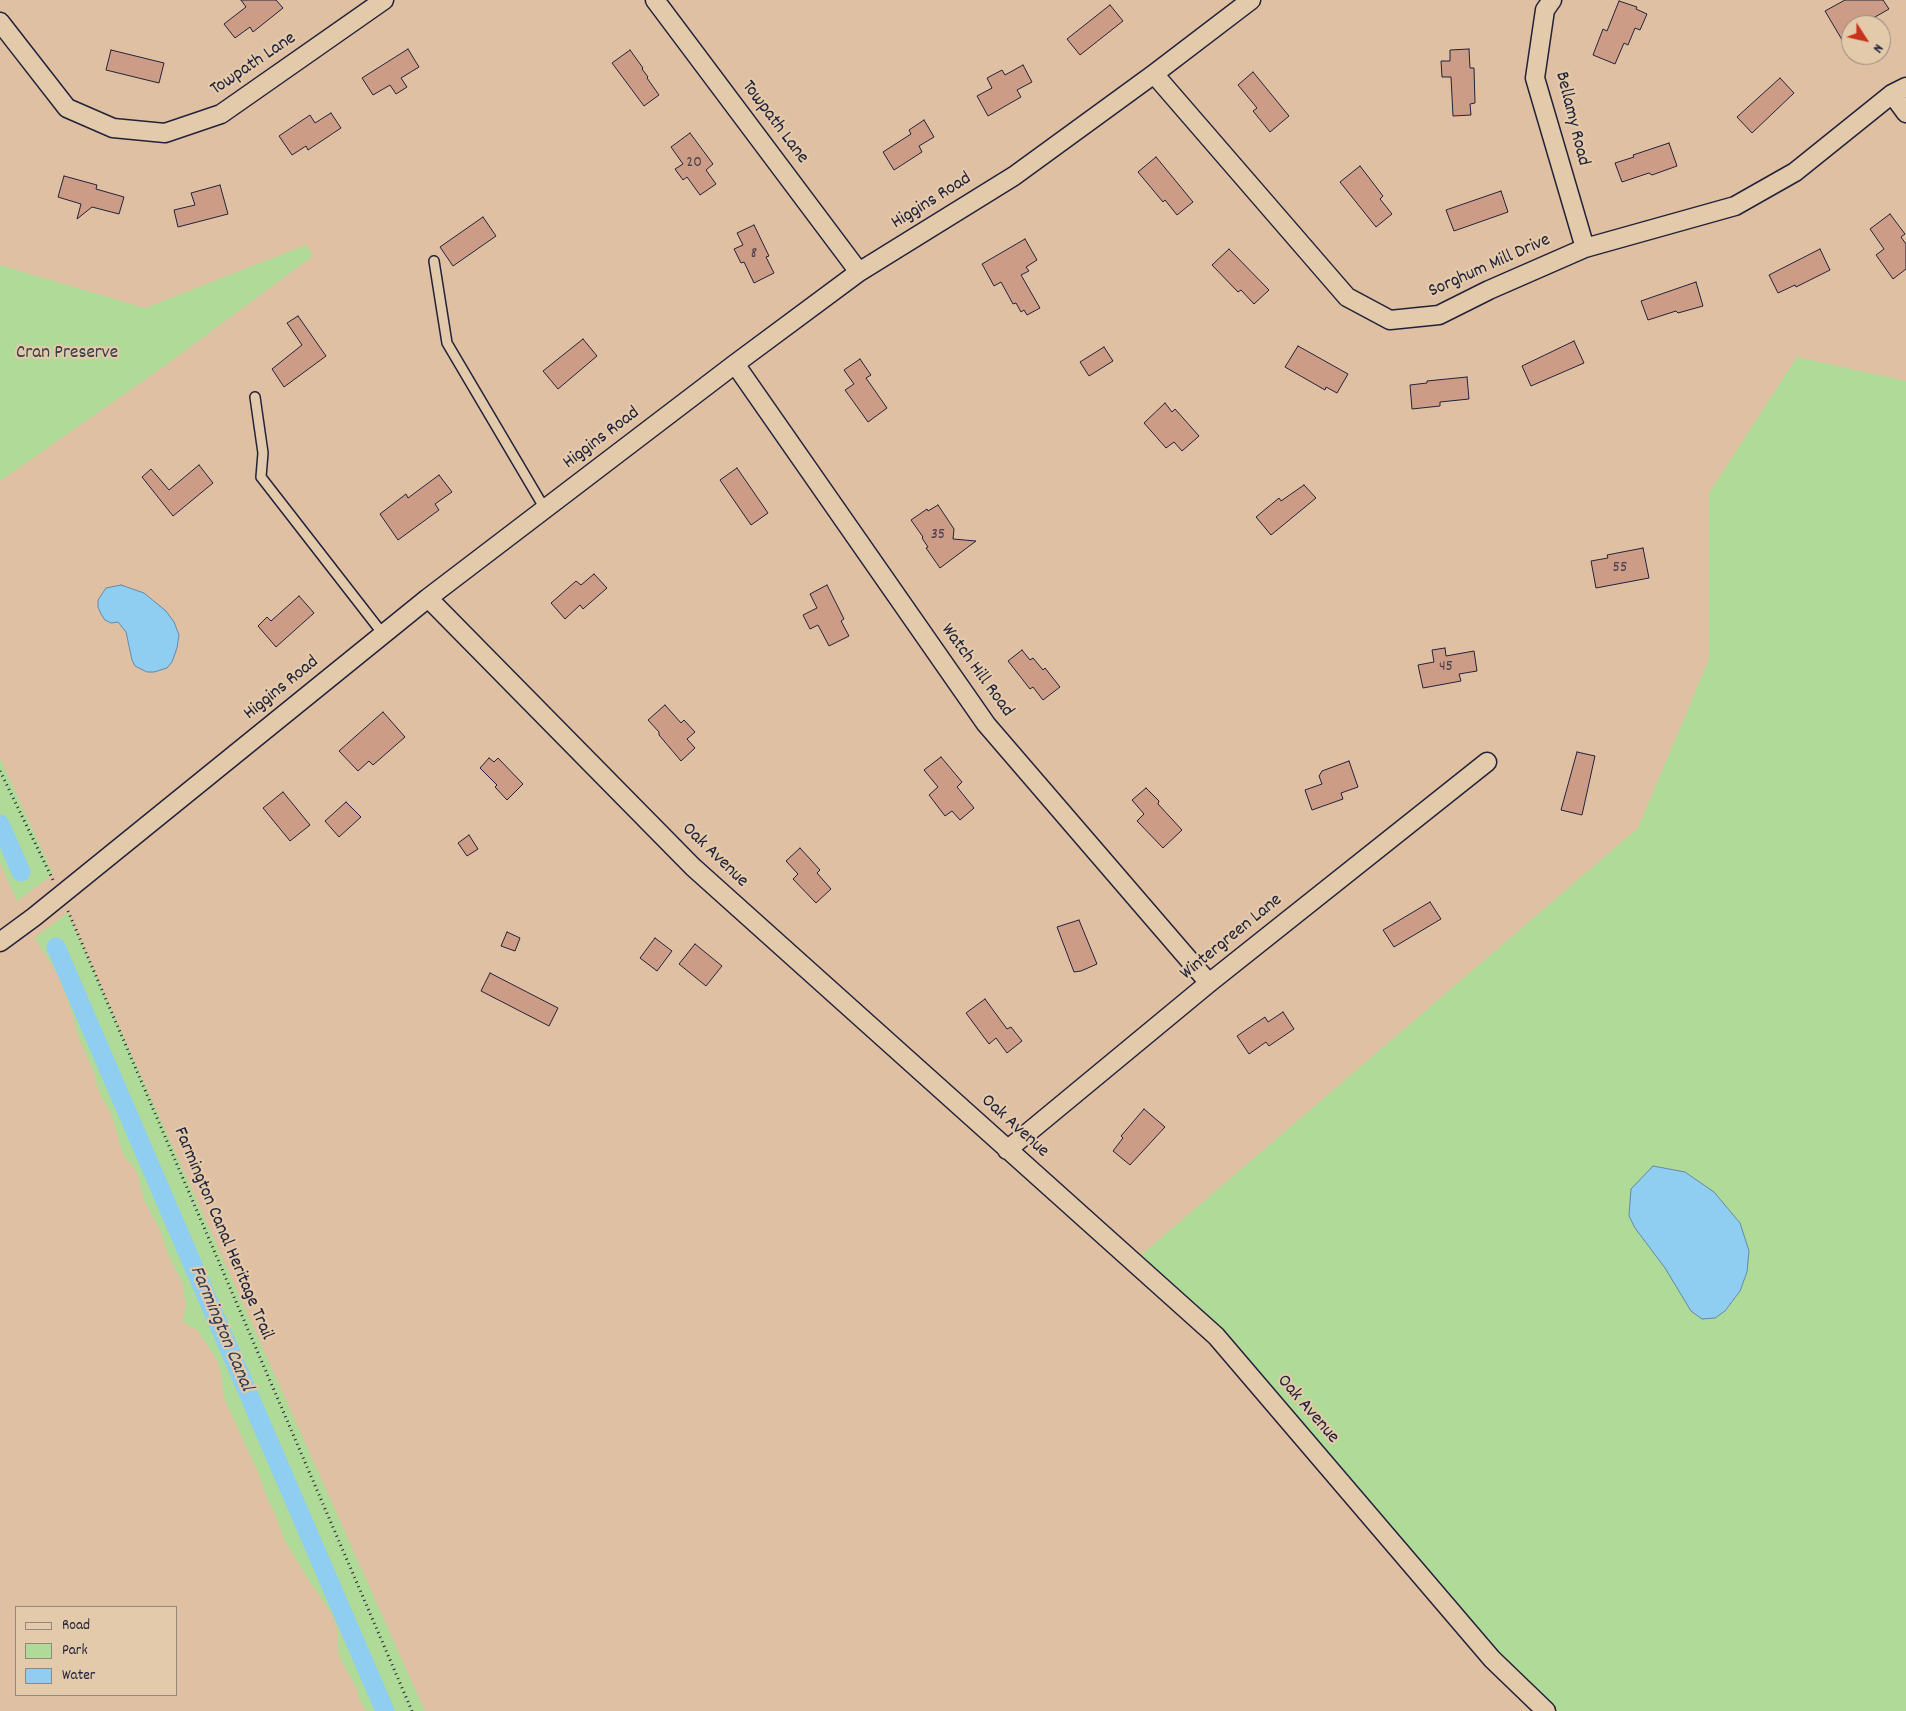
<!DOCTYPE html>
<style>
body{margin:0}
#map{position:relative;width:1906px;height:1711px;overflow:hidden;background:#e0c0a2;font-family:Dekko,sans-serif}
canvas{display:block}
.legend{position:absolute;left:15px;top:1606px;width:162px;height:90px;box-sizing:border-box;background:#e2caaa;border:1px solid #95877e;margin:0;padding:6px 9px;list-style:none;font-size:15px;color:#22223b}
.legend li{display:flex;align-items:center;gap:10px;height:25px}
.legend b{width:25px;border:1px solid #95877e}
.north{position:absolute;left:1841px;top:15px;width:50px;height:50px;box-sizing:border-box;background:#e2caaa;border:1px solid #95877e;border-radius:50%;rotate:125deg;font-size:14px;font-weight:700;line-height:20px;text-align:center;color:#22223b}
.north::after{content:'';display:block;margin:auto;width:18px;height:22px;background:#c8321e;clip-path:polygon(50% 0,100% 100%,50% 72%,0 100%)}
</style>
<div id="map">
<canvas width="1906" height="1711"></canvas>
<ul class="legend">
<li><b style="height:6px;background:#e2caaa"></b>Road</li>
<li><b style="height:14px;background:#afda97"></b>Park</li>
<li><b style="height:14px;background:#8fcef0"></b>Water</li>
</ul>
<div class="north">N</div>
</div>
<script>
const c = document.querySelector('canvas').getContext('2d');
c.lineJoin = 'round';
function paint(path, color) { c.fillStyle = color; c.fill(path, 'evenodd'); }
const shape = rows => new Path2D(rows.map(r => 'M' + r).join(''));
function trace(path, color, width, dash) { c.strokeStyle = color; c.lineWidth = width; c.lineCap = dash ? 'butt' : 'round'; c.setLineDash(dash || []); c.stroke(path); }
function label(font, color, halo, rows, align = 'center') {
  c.font = font + ' Dekko,sans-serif'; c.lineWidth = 4.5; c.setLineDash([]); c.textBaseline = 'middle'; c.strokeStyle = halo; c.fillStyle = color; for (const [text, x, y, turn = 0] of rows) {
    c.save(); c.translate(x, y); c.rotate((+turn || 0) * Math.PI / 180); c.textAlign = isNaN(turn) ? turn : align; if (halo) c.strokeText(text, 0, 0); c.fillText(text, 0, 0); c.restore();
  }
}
paint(shape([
 [306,245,313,256,163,367,0,481,0,265,145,308],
 [1797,357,1906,381,1906,1711,1546,1711,1216,1336,1133,1262,1638,828,1709,659,1709,493],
 [1653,1167,1686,1172,1714,1192,1747,1272,1740,1291,1725,1311,1665,1267,1635,1228],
 [0,758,53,874,17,901,0,863],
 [68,912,425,1711,366,1711,359,1699,357,1689,341,1660,338,1651,338,1632,332,1614,308,1579,285,1541,275,1513,268,1501,258,1472,227,1405,223,1393,221,1373,216,1358,197,1330,183,1322,186,1305,182,1282,169,1257,160,1230,144,1200,137,1172,123,1154,112,1116,99,1092,94,1073,78,1035,72,1012,57,973,35,938]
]), '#afda97');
const water = shape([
 [121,585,144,593,166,611,174,622,179,635,177,648,172,662,167,668,154,672,147,672,135,666,132,660,126,632,118,622,111,623,105,620,101,614,98,607,98,600,106,588,121,585],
 [1653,1166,1685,1172,1714,1192,1740,1223,1749,1251,1747,1272,1740,1291,1725,1311,1715,1318,1702,1319,1691,1311,1665,1268,1635,1228,1629,1216,1631,1189,1653,1166]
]);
paint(water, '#8fcef0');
trace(water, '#6389a8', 1);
trace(shape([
 [0,824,21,872],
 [56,947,385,1711]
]), '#8fcef0', 19);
const building = shape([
 [241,0,276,0,283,8,253,32,250,27,235,38,224,24,246,7,241,0],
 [1845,0,1883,0,1889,9,1861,25,1851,25,1851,55,1825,11,1845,0],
 [1619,1,1637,7,1636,9,1647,14,1640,30,1635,28,1628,45,1624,43,1615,64,1593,55,1603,29,1607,31,1619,1],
 [1110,5,1123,21,1080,55,1067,39,1110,5],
 [408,49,419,67,401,78,407,87,396,94,390,85,373,95,362,78,408,49],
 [1469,49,1470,68,1474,68,1475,103,1470,104,1471,115,1453,116,1451,77,1442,77,1441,61,1450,61,1450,50,1469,49],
 [111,50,164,63,159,83,106,70,111,50],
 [630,50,643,68,642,69,648,77,647,78,659,95,644,106,612,63,630,50],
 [1023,65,1032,82,1017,90,1021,97,988,116,977,96,992,88,987,78,1002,70,1005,75,1023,65],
 [1253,72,1289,116,1270,132,1253,111,1257,108,1238,85,1253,72],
 [1780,78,1794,93,1752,133,1737,117,1780,78],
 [331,113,341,128,308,150,306,146,292,155,279,136,310,115,315,123,331,113],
 [924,120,934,137,919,146,922,152,894,170,883,152,911,134,909,130,924,120],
 [690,133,713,164,706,170,716,184,700,195,687,177,683,180,675,169,683,164,671,147,690,133],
 [1669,143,1677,166,1652,175,1649,173,1622,182,1615,163,1634,157,1633,155,1669,143],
 [1156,157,1193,202,1177,215,1165,200,1163,202,1138,172,1156,157],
 [1360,166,1383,196,1380,199,1392,214,1376,227,1340,182,1360,166],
 [64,176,97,185,96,189,124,197,119,214,92,207,77,219,81,204,58,197,64,176],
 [220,185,228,214,178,227,174,210,195,205,191,193,220,185],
 [1501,191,1508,212,1454,231,1446,210,1501,191],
 [1890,214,1905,234,1901,237,1906,244,1906,269,1893,279,1876,255,1884,249,1870,229,1890,214],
 [483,217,496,236,453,266,440,247,483,217],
 [754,225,769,256,766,257,774,273,754,283,744,262,741,263,734,249,743,245,737,233,754,225],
 [1025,239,1037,260,1026,267,1029,271,1021,275,1040,308,1027,315,1024,310,1021,312,1016,303,1013,304,1001,282,994,286,982,264,1025,239],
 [1229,249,1269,290,1254,304,1241,290,1238,292,1212,265,1229,249],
 [1820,249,1830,270,1796,287,1795,285,1778,293,1769,275,1820,249],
 [1696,282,1703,306,1678,313,1676,311,1648,320,1641,301,1696,282],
 [298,316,326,356,284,387,272,369,302,345,287,323,298,316],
 [583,339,597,356,558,389,543,371,583,339],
 [1574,341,1584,363,1531,386,1522,366,1574,341],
 [1298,346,1348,374,1337,393,1326,387,1325,390,1285,367,1298,346],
 [1104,347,1113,361,1089,376,1080,362,1104,347],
 [860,359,871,375,866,378,887,408,868,422,845,390,854,384,844,370,860,359],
 [1467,377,1469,399,1440,402,1440,406,1412,409,1410,385,1427,383,1427,381,1467,377],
 [1165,403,1172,412,1175,409,1199,436,1182,451,1174,442,1166,448,1144,423,1165,403],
 [199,465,213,483,173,516,142,477,151,469,169,490,199,465],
 [737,468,768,513,751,525,720,480,737,468],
 [439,475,452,492,435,504,439,510,398,540,380,514,406,494,408,498,439,475],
 [1304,485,1316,498,1271,535,1256,517,1279,498,1281,501,1304,485],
 [938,505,954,529,953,539,976,541,940,568,926,548,928,547,922,538,923,537,911,520,927,509,928,511,938,505],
 [1643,548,1649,578,1596,588,1591,561,1608,558,1607,555,1643,548],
 [594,574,607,588,583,609,580,605,565,619,551,603,576,581,581,585,594,574],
 [827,585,844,619,841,621,849,636,829,646,818,625,810,629,803,615,817,608,810,594,827,585],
 [299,596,314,613,276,647,258,626,267,617,271,621,299,596],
 [1445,648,1446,656,1474,651,1477,671,1459,674,1461,681,1423,688,1418,665,1434,662,1432,650,1445,648],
 [1022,650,1030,660,1033,658,1043,670,1045,668,1060,687,1043,700,1033,687,1030,689,1008,661,1022,650],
 [665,705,681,723,684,720,695,732,687,739,695,748,681,761,659,735,659,732,648,720,665,705],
 [383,712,405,737,373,765,369,761,358,771,339,751,383,712],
 [1577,752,1595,756,1582,815,1561,810,1577,752],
 [941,757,962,782,957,787,974,808,960,820,952,811,945,816,929,795,938,787,924,770,941,757],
 [489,758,494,762,498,758,523,784,507,800,495,787,497,785,480,768,489,758],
 [1349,761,1358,787,1341,793,1343,799,1312,810,1305,790,1322,784,1319,776,1322,771,1349,761],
 [1146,788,1159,801,1158,804,1182,830,1163,848,1137,821,1144,814,1132,800,1146,788],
 [283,792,310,825,290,841,263,808,283,792],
 [346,802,361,817,339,837,325,821,346,802],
 [469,835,478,849,467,856,458,843,469,835],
 [800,848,820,870,817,873,831,889,816,903,793,879,798,874,786,861,800,848],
 [1430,902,1441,919,1394,947,1383,930,1430,902],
 [1079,920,1097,964,1081,971,1074,972,1057,927,1079,920],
 [507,932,520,938,515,951,501,946,507,932],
 [655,938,672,951,657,971,640,958,655,938],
 [695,944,722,966,706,986,679,964,695,944],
 [490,973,558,1008,549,1026,481,991,490,973],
 [985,999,1007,1029,1011,1027,1022,1041,1007,1053,996,1038,989,1044,966,1013,985,999],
 [1283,1012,1294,1029,1269,1046,1266,1042,1249,1054,1237,1036,1265,1017,1268,1022,1283,1012],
 [1144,1109,1165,1127,1130,1165,1113,1151,1123,1138,1121,1136,1144,1109]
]);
paint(building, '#cc9c87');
trace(building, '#22223b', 1);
const lane = shape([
 [434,261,447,343,545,509],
 [255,397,263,453,261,477,383,634]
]);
const street = shape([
 [655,0,859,272],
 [1552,0,1545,10,1535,78,1585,248],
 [0,22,67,108,113,128,165,133,221,114,384,0],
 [1154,74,1347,297,1390,320,1439,315,1489,290,1585,248,1735,206,1795,172,1892,94,1906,87],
 [1892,94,1906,113],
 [735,364,986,724,1209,983],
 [428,598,693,867,1216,1336,1492,1659,1546,1711],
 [0,942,34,917,428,598,735,364,859,272,1014,176,1154,74,1251,0],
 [1007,1150,1209,983,1487,762]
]);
trace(lane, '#22223b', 12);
trace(street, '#22223b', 21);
trace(shape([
 [0,771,53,880],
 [68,911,412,1711]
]), '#22223b', 3, [1, 4]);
trace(lane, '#e2caaa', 9);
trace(street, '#e2caaa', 18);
label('16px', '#4c404e', null, [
 ["20",694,164],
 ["8",754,255],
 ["35",938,536],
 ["55",1620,569],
 ["45",1446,668]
]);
label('19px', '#22223b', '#e2caaa', [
 ["Towpath Lane",254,65,-34],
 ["Bellamy Road",1571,119,76],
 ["Towpath Lane",774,123,53],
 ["Higgins Road",932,202,-32],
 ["Sorghum Mill Drive",1490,267,-24],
 ["Higgins Road",602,439,-37],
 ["Watch Hill Road",976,671,54],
 ["Higgins Road",282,689,-39],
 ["Oak Avenue",714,856,44],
 ["Wintergreen Lane",1232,938,-39],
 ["Oak Avenue",1014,1127,42],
 ["Farmington Canal Heritage Trail",222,1234,67],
 ["Oak Avenue",1307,1410,49]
]);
label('19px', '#373e49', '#e2caaa', [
 ["Cran Preserve",67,354]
]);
label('italic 20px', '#323c56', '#e2caaa', [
 ["Farmington Canal",220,1329,67]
]);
</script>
